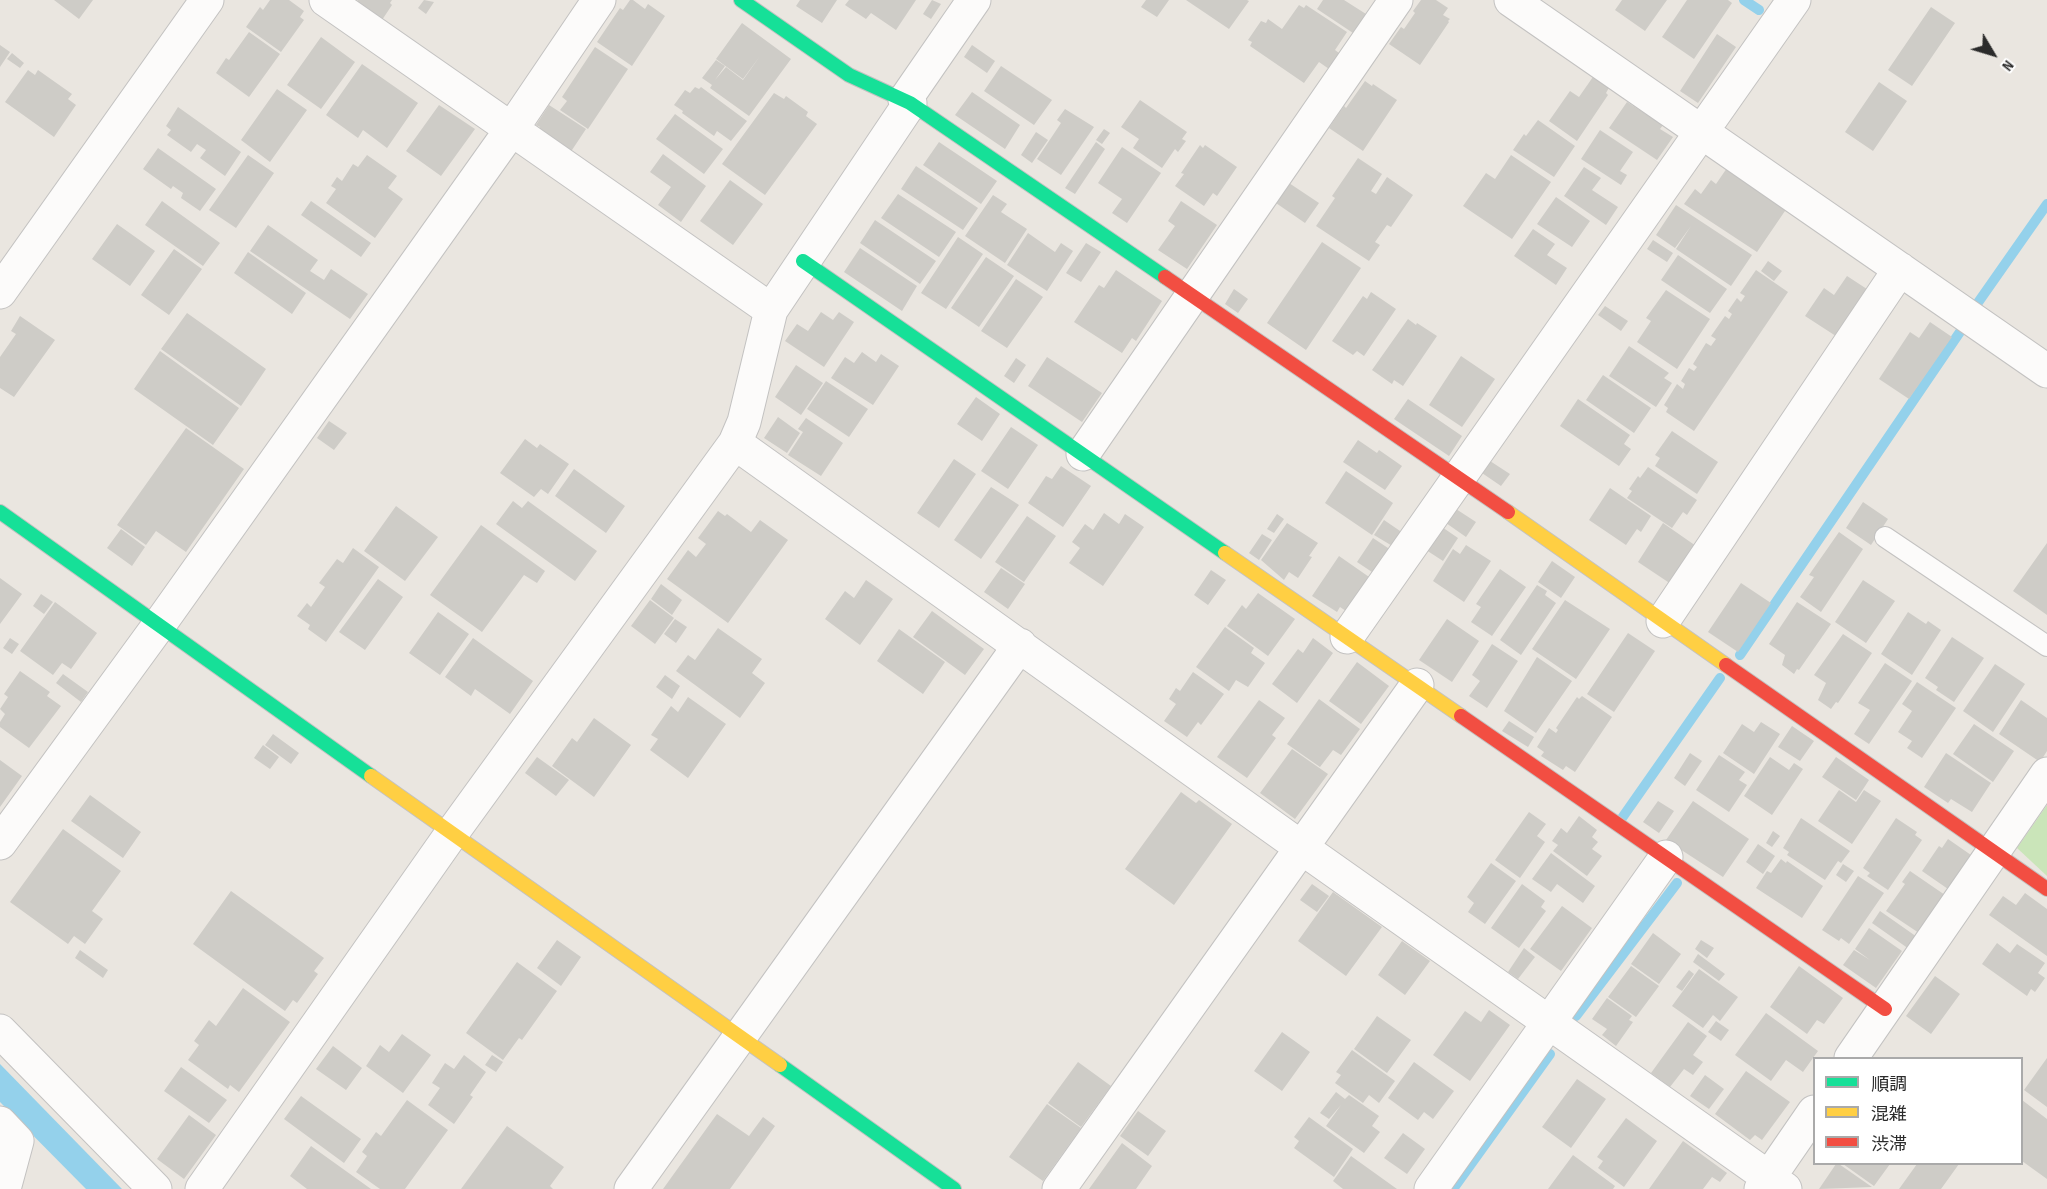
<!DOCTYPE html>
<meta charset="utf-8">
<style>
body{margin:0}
#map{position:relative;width:2047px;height:1189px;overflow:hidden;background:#eae6e0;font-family:"Sofia Sans Condensed","Noto Sans JP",sans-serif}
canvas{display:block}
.legend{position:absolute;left:1813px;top:1057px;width:210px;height:108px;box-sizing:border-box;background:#fff;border:2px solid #aaa;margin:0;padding:8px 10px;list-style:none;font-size:18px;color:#2b2b2b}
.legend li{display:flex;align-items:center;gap:12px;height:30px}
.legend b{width:30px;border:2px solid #aaa}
.north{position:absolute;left:1963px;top:24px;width:60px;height:60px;-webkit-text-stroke:4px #fff;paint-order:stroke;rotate:128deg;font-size:16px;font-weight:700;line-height:24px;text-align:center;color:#2b2b2b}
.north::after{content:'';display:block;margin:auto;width:21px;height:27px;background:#2b2b2b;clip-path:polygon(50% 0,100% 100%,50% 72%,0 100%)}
</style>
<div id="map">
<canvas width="2047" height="1189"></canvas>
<ul class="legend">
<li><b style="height:8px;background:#16e098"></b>順調</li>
<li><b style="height:8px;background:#ffcf43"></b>混雑</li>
<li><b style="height:8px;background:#f24e42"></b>渋滞</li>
</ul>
<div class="north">N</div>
</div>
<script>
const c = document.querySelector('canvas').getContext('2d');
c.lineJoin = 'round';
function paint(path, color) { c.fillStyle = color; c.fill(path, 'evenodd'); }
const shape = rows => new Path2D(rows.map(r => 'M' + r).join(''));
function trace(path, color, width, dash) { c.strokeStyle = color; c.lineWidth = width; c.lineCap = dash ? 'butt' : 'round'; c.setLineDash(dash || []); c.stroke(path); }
paint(shape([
 [2047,805,2047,876,2017,848]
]), '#cae5b9');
paint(shape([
 [0,1064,122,1189,86,1189,0,1102]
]), '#94d1eb');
trace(shape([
 [1744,0,1759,10],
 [1977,304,2047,204],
 [1740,655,1962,329],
 [1622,818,1720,678],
 [1576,1016,1677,883],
 [1453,1189,1550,1054]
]), '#94d1eb', 10);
paint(shape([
 [54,0,93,0,79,19],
 [270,0,289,0,304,11,300,17,304,20,281,52,246,27,260,7,263,10],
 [358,0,392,0,390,3,392,5,378,26,352,8],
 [424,0,434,2,426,14,418,8],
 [630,0,633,0,645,9,648,4,665,16,632,66,597,42,620,8,623,10],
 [800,0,837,0,822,23,796,6],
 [849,0,916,0,896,30,871,13,866,19,845,5],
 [932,0,941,4,931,19,923,14],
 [1146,0,1169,0,1157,17,1141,7],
 [1186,0,1247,0,1249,1,1229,29],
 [1323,0,1344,0,1366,14,1353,33,1317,9],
 [1421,0,1436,0,1448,8,1443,15,1450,19,1448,21,1449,22,1420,65,1389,44,1401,27,1404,29,1415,13,1413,11],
 [1622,0,1667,0,1645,31,1615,10],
 [1687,0,1728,0,1732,3,1694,59,1662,37],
 [1299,5,1304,8,1306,5,1347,32,1335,50,1339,53,1329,69,1319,62,1304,83,1250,46,1252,42,1248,40,1261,21,1266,23,1268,19,1282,29],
 [1931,7,1955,23,1912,86,1888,70],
 [742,23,791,59,749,116,710,88,712,85,702,78,716,60,725,66,715,80,726,67,743,80,760,56,743,79,716,59],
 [249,32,280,54,249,97,216,73,226,58,229,60],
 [1717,34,1736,47,1698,103,1680,91],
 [321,37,355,62,321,109,287,85],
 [0,45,10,52,0,67],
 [972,45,995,61,987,73,964,57],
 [595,47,628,69,588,129,560,110,567,101,562,97],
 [12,53,24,63,20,68,7,59],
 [362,64,418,103,387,148,363,130,358,138,326,115],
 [1001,66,1052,100,1034,125,984,91],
 [28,70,35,75,38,70,72,94,68,99,76,105,54,137,5,102],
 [1595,74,1611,84,1606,93,1608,95,1577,141,1549,121,1570,91,1579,97],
 [1365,81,1372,86,1373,84,1397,100,1363,151,1329,128,1344,106,1346,108],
 [1879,82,1907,101,1873,151,1845,132],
 [695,87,699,89,701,87,747,121,731,141,717,131,714,136,682,113,683,111,674,105,685,90,690,93],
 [277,89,307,110,270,162,241,140],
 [972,92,1020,125,1005,149,955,115],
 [774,93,784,99,786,96,808,112,806,116,817,124,765,195,722,164],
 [1140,100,1187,132,1182,139,1186,141,1178,152,1175,149,1162,168,1133,148,1139,139,1121,127],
 [1627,102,1663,125,1660,129,1673,137,1657,160,1609,128],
 [439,105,475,129,441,176,406,151],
 [549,105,586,129,570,153,537,131,540,127,536,125],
 [178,107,241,152,225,176,200,158,206,150,197,144,191,152,167,135,171,130,166,126],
 [1065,109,1094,127,1061,175,1037,159,1061,123,1057,120],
 [675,114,723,149,704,174,656,139],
 [1538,120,1575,146,1554,177,1513,150,1524,134,1526,136],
 [1104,129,1110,133,1102,144,1096,140],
 [1600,130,1633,152,1620,171,1627,175,1621,185,1581,159],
 [1036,132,1048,140,1032,163,1021,155],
 [939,142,997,181,981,204,923,165],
 [1096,142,1105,149,1075,194,1065,188],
 [1200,145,1203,148,1205,145,1237,167,1217,196,1213,193,1204,206,1175,186,1184,174,1181,173],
 [1122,147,1161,173,1127,223,1112,213,1122,199,1098,183],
 [158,148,216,189,200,211,181,198,183,193,173,186,171,189,143,169],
 [663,154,706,186,681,222,658,205,671,187,650,172],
 [248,155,274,173,236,228,209,210],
 [367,155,397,176,388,188,403,199,375,238,326,203,336,189,331,186,337,177,342,181,353,164,358,167],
 [1511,155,1551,182,1512,239,1463,206,1486,173,1495,179],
 [1358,158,1382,174,1371,191,1376,194,1387,177,1413,195,1391,227,1387,225,1375,242,1380,245,1369,261,1316,226,1335,198,1332,196],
 [916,166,978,208,963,230,901,189],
 [1584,167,1601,178,1592,190,1618,207,1606,225,1564,196],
 [1727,168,1787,208,1757,252,1684,204,1695,189,1701,194,1711,180,1716,184],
 [730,180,763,204,733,245,700,221],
 [1286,181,1319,203,1305,223,1273,201],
 [898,194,956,232,939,257,881,218],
 [993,195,1007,204,1001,212,1027,229,1005,263,965,236],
 [1556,197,1590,221,1572,247,1537,224],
 [162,201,220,243,203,266,145,225],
 [311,201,371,243,361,257,301,215],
 [1181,201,1217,225,1187,269,1158,250,1175,226,1168,221],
 [1676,205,1752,255,1731,286,1676,249,1691,226,1675,248,1656,235],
 [875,220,936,261,920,284,860,243],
 [117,224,155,251,130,286,92,259],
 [268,225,318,260,310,271,324,280,331,269,368,294,350,319,250,251],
 [1533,229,1555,244,1547,255,1567,268,1556,285,1514,256],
 [1028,233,1055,252,1061,243,1073,251,1047,291,1007,265],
 [958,237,983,254,946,309,921,293],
 [1653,240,1673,253,1667,262,1647,249],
 [1322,242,1361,268,1306,350,1267,323],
 [1086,243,1101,252,1081,282,1066,273],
 [860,248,917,286,902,311,844,272],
 [174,249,202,269,169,315,141,295],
 [248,252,306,293,292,314,234,273],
 [1678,255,1727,289,1710,313,1661,280],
 [986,257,1014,276,979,327,951,308],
 [1768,261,1782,271,1774,281,1761,271],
 [1116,270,1162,301,1136,341,1132,338,1122,353,1074,322,1099,285,1104,288],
 [1756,270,1788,292,1694,431,1666,412,1668,408,1664,405,1677,384,1683,389,1685,384,1681,381,1689,368,1694,371,1697,367,1693,364,1706,343,1711,346,1716,339,1711,336,1725,316,1729,319,1732,314,1728,311,1737,298,1741,302,1745,296,1740,293],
 [1847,276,1873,293,1842,340,1805,316,1824,288,1834,295],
 [1016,279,1043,297,1007,348,981,331],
 [1234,289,1248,299,1238,313,1225,304],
 [1666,290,1710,319,1677,369,1637,342,1651,321,1646,318],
 [1371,292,1396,309,1364,356,1357,351,1353,355,1332,341,1363,296,1367,299],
 [1605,306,1628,321,1621,331,1598,315],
 [821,312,833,320,839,312,854,322,824,367,785,341,797,324,808,331],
 [187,313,266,369,241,406,161,349],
 [20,316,55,340,14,397,0,388,0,357,16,334,11,331],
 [1408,319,1416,325,1417,323,1437,336,1403,386,1394,380,1392,384,1372,370],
 [1930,322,1952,337,1909,399,1879,379,1910,332,1919,338],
 [1629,346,1669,373,1664,378,1672,383,1656,407,1609,376],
 [160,351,239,408,213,445,134,389],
 [862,352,876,362,881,354,899,366,873,405,831,378,845,357,854,363],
 [1461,356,1495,379,1462,427,1429,405],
 [1047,357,1102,393,1082,422,1028,386],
 [1016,358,1026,365,1014,383,1004,376],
 [796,365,823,383,801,415,775,397],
 [1603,375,1651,408,1634,433,1586,400],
 [826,381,868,409,849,437,807,409],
 [976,397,1000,414,982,441,957,424],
 [1408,399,1462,436,1449,456,1394,419],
 [1578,399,1630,435,1624,444,1631,449,1619,466,1560,426],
 [778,417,800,433,787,453,764,438],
 [806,418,843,443,821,476,788,455,803,432,798,429],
 [329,421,347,433,334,450,317,438],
 [1011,427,1038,445,1008,489,981,471],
 [186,428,244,469,186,552,156,531,146,545,117,525],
 [1672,431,1718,462,1697,494,1655,466,1660,458,1655,455],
 [525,439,537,448,540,444,569,464,548,494,541,489,534,497,500,473],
 [1358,440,1377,453,1379,450,1402,466,1385,490,1343,462],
 [954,459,976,474,939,528,917,513],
 [1490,461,1510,474,1501,486,1482,473],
 [1061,466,1091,486,1063,527,1028,503,1046,476,1052,479],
 [1648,467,1697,500,1687,515,1683,512,1672,528,1627,498,1632,491,1629,489,1638,476,1640,478],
 [574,469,625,506,606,533,555,496],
 [1346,471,1393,503,1372,535,1325,503],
 [991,487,1019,505,981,559,954,540],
 [1610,488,1651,516,1641,532,1637,529,1626,545,1589,520],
 [513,501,522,508,528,501,597,551,575,581,496,524],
 [1863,502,1888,519,1871,545,1846,528],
 [396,506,438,537,405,581,364,551],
 [1456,509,1476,522,1466,537,1446,523],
 [718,511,725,516,727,514,751,532,760,520,788,540,728,623,667,579,688,550,696,557,706,544,698,538],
 [1104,513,1119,524,1125,514,1144,527,1103,586,1069,563,1080,548,1072,542,1085,524,1093,530],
 [1277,514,1284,519,1274,533,1267,529],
 [1027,516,1056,536,1024,582,995,562],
 [1384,520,1403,533,1394,547,1374,535],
 [1287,523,1318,543,1309,556,1312,557,1298,578,1289,572,1284,580,1261,560],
 [1663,523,1696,546,1671,584,1638,562],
 [481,525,545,571,537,583,524,575,482,632,430,595],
 [1439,525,1458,538,1443,561,1423,548],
 [121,529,145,547,132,566,107,548],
 [1839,532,1863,549,1821,612,1800,597,1814,577,1809,575],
 [1262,534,1272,540,1259,560,1249,553],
 [1373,538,1391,550,1375,574,1357,562],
 [2047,543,2047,615,2013,591],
 [1466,545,1491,561,1464,602,1433,581,1453,549,1460,554],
 [353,548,379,567,326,642,308,629,310,625,297,616,307,603,311,607,325,587,319,583,337,559,343,563],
 [1339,556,1372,579,1349,613,1340,607,1337,612,1312,596],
 [1552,561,1575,577,1561,598,1538,582],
 [1001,568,1025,584,1008,609,984,592],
 [1500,569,1526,587,1492,636,1471,622,1481,607,1476,604],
 [1211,570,1226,580,1208,605,1194,595],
 [0,578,22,594,0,624],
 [378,579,403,597,365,650,339,632],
 [866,580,893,599,860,645,825,619,845,591,854,598],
 [1863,580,1895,601,1866,643,1835,622],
 [1741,583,1771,603,1738,652,1708,632],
 [661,584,682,600,672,615,651,599],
 [1537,585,1547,591,1545,595,1556,603,1521,655,1500,640],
 [1258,593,1295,619,1268,656,1227,626,1242,605,1246,609],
 [41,594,53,602,44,614,33,606],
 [650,600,674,618,655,644,631,626],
 [1565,600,1610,629,1576,679,1532,649],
 [55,602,97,633,71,669,62,663,53,675,20,651],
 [1797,602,1831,624,1799,670,1797,669,1794,674,1782,665,1785,655,1769,644],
 [932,611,984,649,965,675,913,637],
 [438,612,469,634,440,675,409,653],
 [1908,612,1926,624,1928,621,1941,630,1912,675,1881,654],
 [675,619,687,627,676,643,664,634],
 [1447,619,1479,641,1452,682,1419,660],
 [1225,627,1254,648,1251,653,1265,663,1248,687,1236,680,1229,691,1196,667],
 [718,628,762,659,752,673,765,683,740,718,676,671,688,655,695,660],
 [899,629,945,662,923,694,877,661],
 [1628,633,1655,651,1614,712,1587,694],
 [1843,634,1872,653,1838,703,1836,702,1831,709,1818,700,1826,683,1814,675],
 [1952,637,1984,658,1954,702,1936,690,1938,687,1925,678],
 [10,638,19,644,12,654,3,648],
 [473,638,533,681,510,714,475,689,471,696,445,677],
 [1313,638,1333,653,1297,703,1272,684,1298,649,1303,653],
 [1492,644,1518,661,1487,708,1469,696,1480,681,1472,675],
 [1537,657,1572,681,1536,733,1504,711],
 [1357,662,1389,686,1361,724,1329,701],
 [1885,663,1912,681,1869,744,1854,734,1870,710,1858,703],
 [1995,664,2025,684,1993,732,1963,711],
 [20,671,50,692,47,696,61,706,29,748,0,727,0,722,5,714,0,709,8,697,4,694],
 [1193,672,1224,694,1201,725,1198,722,1187,737,1164,721,1176,704,1169,699,1176,688,1180,691],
 [63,674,88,692,81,702,56,683],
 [665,675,680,686,672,699,656,687],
 [1917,682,1956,708,1922,758,1907,748,1912,741,1898,732,1912,711,1902,704],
 [1582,696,1612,717,1575,772,1566,766,1563,770,1541,756,1544,752,1537,747,1549,728,1556,733,1558,730,1556,728,1577,697,1579,699],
 [688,697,726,724,688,778,650,750,658,739,651,735,671,706,678,712],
 [1319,699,1360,729,1341,755,1333,750,1320,767,1287,744],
 [1259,700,1285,718,1272,735,1276,738,1247,778,1217,757],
 [2021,700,2047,718,2047,751,2040,762,1999,734],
 [594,718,631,745,594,797,552,766,572,738,577,742],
 [1509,721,1534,737,1528,747,1502,731],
 [1761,722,1780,734,1754,774,1723,753,1742,724,1754,732],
 [1974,724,2014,751,1993,782,1953,754],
 [1792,726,1814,741,1800,761,1778,747],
 [273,734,299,753,291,764,265,745],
 [263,745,279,757,270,769,254,758],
 [1292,749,1328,774,1295,819,1260,793],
 [1690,753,1702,761,1685,786,1674,778],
 [1946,753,1991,783,1972,812,1951,799,1948,803,1924,787],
 [1719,755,1745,772,1739,780,1747,785,1729,812,1696,790],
 [537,757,569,780,556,796,525,773],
 [1770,757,1789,770,1794,763,1803,769,1772,815,1744,796],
 [1836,757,1869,780,1856,800,1822,777],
 [0,760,22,776,0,807],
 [1839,790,1856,802,1864,790,1881,801,1852,844,1818,821],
 [1181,792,1196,803,1199,800,1232,824,1174,905,1125,869],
 [90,795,141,832,123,858,71,821],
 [1658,801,1674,811,1659,833,1643,822],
 [1693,801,1749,839,1723,877,1666,840],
 [1529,812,1546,824,1537,836,1545,842,1520,878,1495,860],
 [1579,816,1597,830,1592,837,1598,842,1592,849,1602,856,1587,876,1553,851,1558,845,1552,841,1561,828,1567,833],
 [1801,818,1850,851,1841,863,1838,861,1825,880,1787,855,1789,852,1783,848],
 [1896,818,1917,832,1915,835,1922,840,1888,890,1867,876,1870,873,1863,868],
 [63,829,121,871,92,911,103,919,85,944,74,936,68,944,10,902],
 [1773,831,1780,836,1772,847,1766,843],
 [1948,839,1971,855,1948,889,1922,871,1939,846,1942,848],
 [1758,844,1775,856,1763,874,1746,862],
 [1551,853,1595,886,1583,903,1557,884,1551,892,1532,879],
 [1781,859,1786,863,1787,861,1823,886,1802,918,1756,888,1767,871,1771,873],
 [1491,863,1516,881,1485,924,1468,912,1474,903,1467,897],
 [1843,864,1854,871,1846,882,1836,875],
 [1910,871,1945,895,1919,933,1886,911,1905,884,1902,882],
 [1858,876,1884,893,1849,944,1841,938,1839,941,1822,930],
 [1312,884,1329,896,1317,912,1300,900],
 [1522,884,1545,901,1541,907,1546,911,1519,948,1491,928],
 [231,891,324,958,314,971,318,974,297,1003,293,1000,285,1011,193,944],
 [1333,892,1382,927,1346,976,1298,941],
 [2025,893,2047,909,2047,956,1989,915,2003,896,2016,905],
 [1562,906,1592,928,1561,971,1530,949],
 [1880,911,1917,937,1909,949,1872,923],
 [1869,928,1902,951,1876,988,1843,965,1854,950,1870,960,1855,949],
 [1653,933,1681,954,1659,984,1631,964],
 [557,940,581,957,561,986,537,968],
 [1701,940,1714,948,1707,958,1695,949],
 [1402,941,1430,961,1405,995,1378,975],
 [1997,943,2010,953,2017,944,2045,963,2038,973,2045,978,2035,992,2031,989,2027,996,1982,964],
 [1524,948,1535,957,1518,979,1508,972],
 [80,950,108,970,103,978,75,958],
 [1698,954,1725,974,1719,981,1693,962],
 [517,962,557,991,522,1040,519,1038,503,1060,466,1033],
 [1631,966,1659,986,1636,1017,1608,997],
 [1799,966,1843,998,1824,1024,1817,1020,1807,1034,1770,1007],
 [1699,969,1738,997,1720,1021,1713,1015,1703,1028,1672,1006],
 [1689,970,1694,974,1682,991,1676,987],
 [1935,976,1960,994,1931,1034,1906,1016],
 [243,988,290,1022,239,1092,230,1085,228,1089,188,1060,199,1045,194,1041,209,1020,216,1026],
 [1607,998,1632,1016,1629,1020,1633,1022,1616,1046,1602,1035,1607,1029,1592,1019],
 [1489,1010,1510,1025,1470,1081,1433,1055,1465,1011,1481,1022],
 [1766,1013,1818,1051,1803,1072,1786,1060,1771,1081,1735,1055],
 [1377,1016,1411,1040,1387,1073,1354,1049],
 [1716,1021,1729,1030,1721,1041,1708,1032],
 [1688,1022,1707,1036,1693,1055,1703,1062,1693,1075,1684,1069,1670,1087,1651,1073],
 [1282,1032,1310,1052,1282,1091,1254,1071],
 [402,1034,431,1055,403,1093,366,1066,380,1045,389,1052],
 [333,1046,362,1068,346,1090,316,1069],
 [1352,1050,1395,1081,1379,1103,1369,1095,1363,1103,1335,1083,1341,1075,1336,1072],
 [464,1055,486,1072,470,1095,473,1097,454,1124,428,1105,440,1088,432,1083,445,1063,454,1069],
 [492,1055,503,1062,496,1072,485,1065],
 [2047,1058,2047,1107,2024,1090],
 [1078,1062,1111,1086,1081,1127,1048,1103],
 [1414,1062,1454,1091,1433,1119,1424,1112,1418,1120,1388,1098],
 [181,1067,227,1100,209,1123,164,1091],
 [1746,1071,1790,1102,1762,1140,1755,1135,1750,1140,1715,1114],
 [1705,1075,1724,1089,1709,1109,1690,1096],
 [1577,1079,1606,1099,1571,1148,1542,1127],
 [1336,1092,1345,1099,1349,1095,1379,1116,1372,1126,1380,1132,1364,1153,1326,1126,1341,1105,1329,1119,1320,1113],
 [301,1096,361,1139,344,1163,284,1119],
 [407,1100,448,1130,405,1189,380,1189,356,1172,367,1156,362,1152,376,1132,381,1136],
 [2022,1100,2047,1119,2047,1179,2022,1161],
 [1047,1104,1081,1128,1043,1181,1009,1157],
 [1138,1111,1166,1131,1148,1156,1120,1136],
 [717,1114,749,1136,763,1117,775,1126,730,1189,663,1189],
 [189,1115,216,1135,184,1179,157,1159],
 [1309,1117,1353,1149,1334,1177,1294,1148,1299,1141,1294,1137],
 [1626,1118,1657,1141,1624,1187,1598,1168,1603,1161,1597,1157],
 [507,1126,564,1167,550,1186,553,1189,461,1189],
 [1403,1133,1425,1149,1407,1174,1384,1158],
 [1683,1141,1727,1173,1720,1182,1712,1177,1703,1189,1649,1189],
 [1122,1143,1152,1166,1136,1189,1089,1189],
 [311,1146,371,1189,307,1189,290,1176],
 [1573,1155,1615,1186,1613,1189,1548,1189],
 [1351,1156,1397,1189,1343,1189,1333,1181],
 [1836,1164,1839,1164,1872,1187,1819,1189],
 [1843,1164,1890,1164,1874,1186],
 [1917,1164,1959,1164,1941,1189,1899,1189]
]), '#ceccc7');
const lane = shape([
 [1885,537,2047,646]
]);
const street = shape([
 [326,0,771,310],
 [1511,0,2047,371],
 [905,100,974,0],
 [0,292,207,0],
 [735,443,1302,848,1785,1189],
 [1083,454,1396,0],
 [1663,621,1900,269],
 [1347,637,1794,0],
 [0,843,159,625,511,130,599,0],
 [0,1031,155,1189],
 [1851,1058,2047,774],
 [0,1123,17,1141,4,1189],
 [202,1189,452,833,735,443,744,422,771,310,910,103],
 [631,1189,1020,645],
 [1059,1189,1417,685],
 [1431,1189,1666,857],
 [1761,1189,1814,1112]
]);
const fast = shape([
 [741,0,849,75,910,103,1165,277],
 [803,261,1225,553],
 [0,512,371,776],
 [780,1065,954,1189]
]);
const slow = shape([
 [1508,512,1726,665],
 [1225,553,1461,716],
 [371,776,780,1065]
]);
const jam = shape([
 [1165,277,1508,512],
 [1726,665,2047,889],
 [1461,716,1885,1009]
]);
trace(lane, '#c3c2c1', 22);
trace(street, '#c3c2c1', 35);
trace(fast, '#c3c2c1', 16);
trace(slow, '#c3c2c1', 16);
trace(jam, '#c3c2c1', 16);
trace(lane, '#fcfbfa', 20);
trace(street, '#fcfbfa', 33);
trace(fast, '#16e098', 14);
trace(slow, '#ffcf43', 14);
trace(jam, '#f24e42', 14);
</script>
